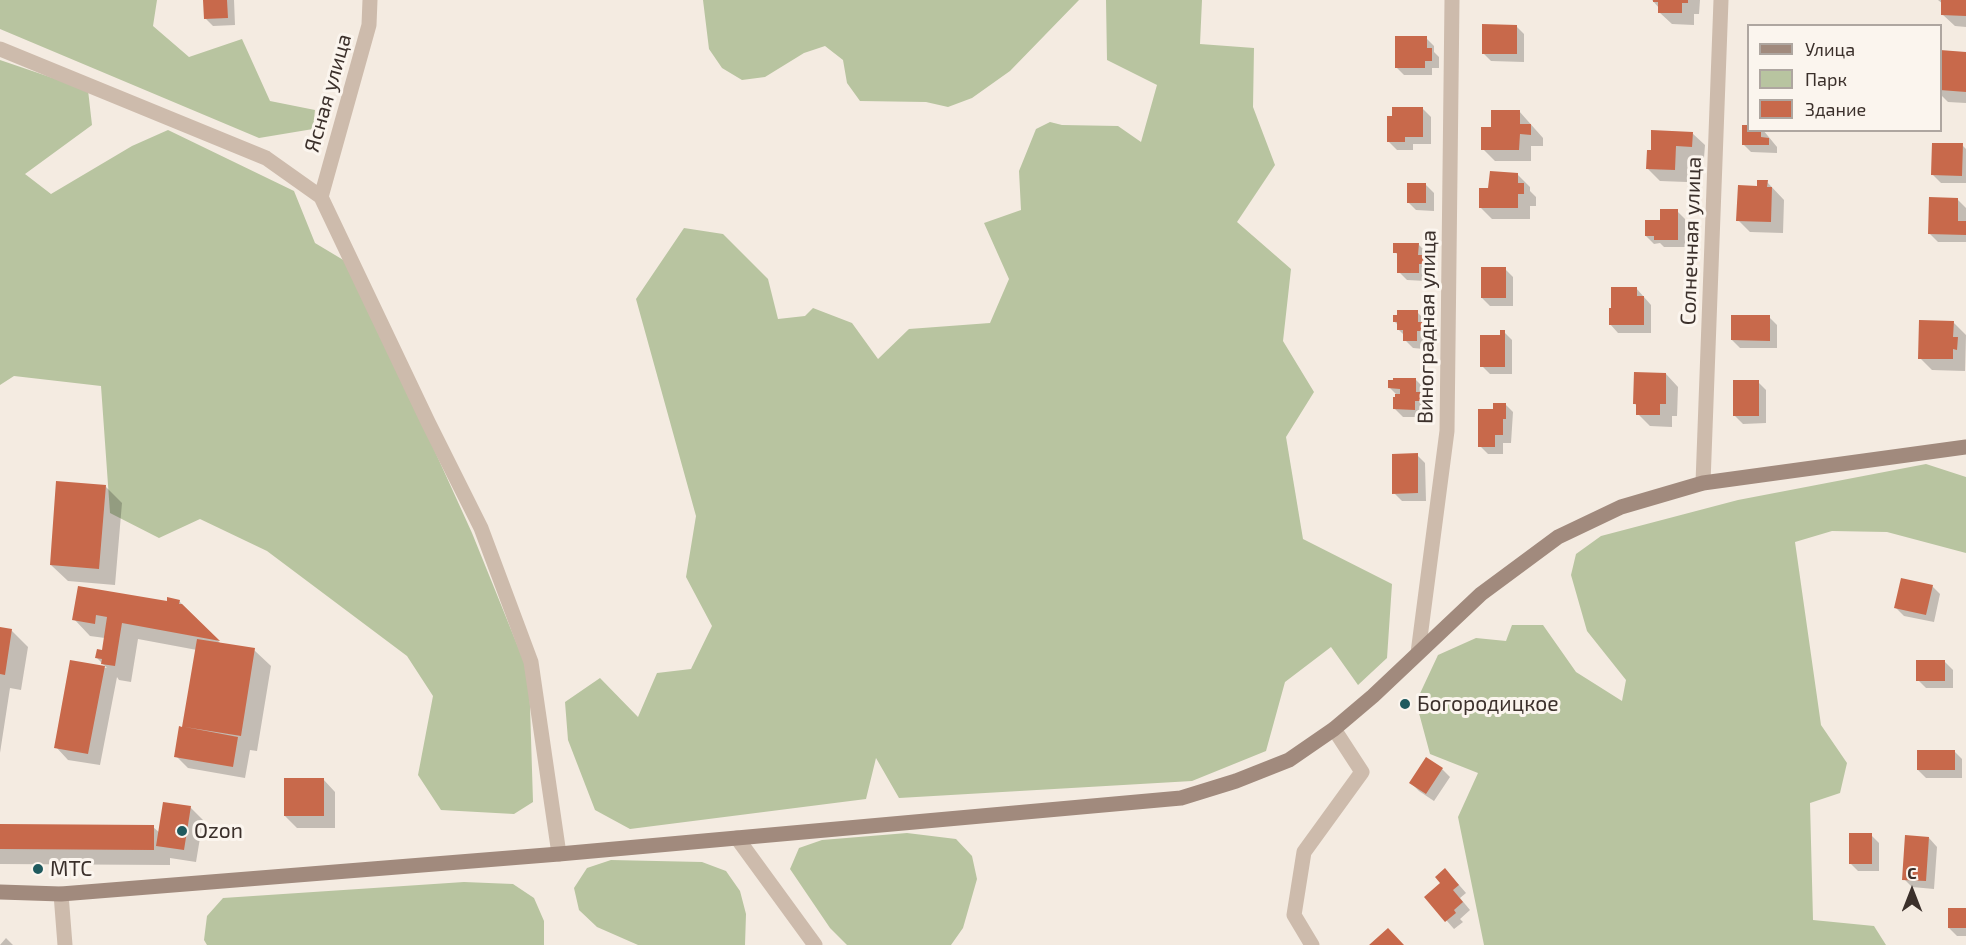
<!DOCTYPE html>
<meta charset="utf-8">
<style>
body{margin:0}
#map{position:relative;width:1966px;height:945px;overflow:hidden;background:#f4ebe1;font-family:"Exo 2",sans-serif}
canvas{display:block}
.legend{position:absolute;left:1747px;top:24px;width:195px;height:108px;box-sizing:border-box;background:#fbf5ee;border:2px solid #aea6a0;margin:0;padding:8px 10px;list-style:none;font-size:18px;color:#3b302b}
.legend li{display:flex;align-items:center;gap:12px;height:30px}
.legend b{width:30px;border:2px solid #aea6a0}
.north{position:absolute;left:1882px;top:861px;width:60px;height:60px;-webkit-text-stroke:4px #fbf5ee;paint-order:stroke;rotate:0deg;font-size:16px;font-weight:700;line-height:24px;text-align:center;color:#3b302b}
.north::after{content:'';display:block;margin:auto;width:21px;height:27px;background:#3b302b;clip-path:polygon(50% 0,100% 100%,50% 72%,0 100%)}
</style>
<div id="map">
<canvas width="1966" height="945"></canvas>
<ul class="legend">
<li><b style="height:8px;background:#a18a7d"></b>Улица</li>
<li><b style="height:16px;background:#b8c4a0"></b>Парк</li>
<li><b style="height:16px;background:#c8694b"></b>Здание</li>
</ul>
<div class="north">С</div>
</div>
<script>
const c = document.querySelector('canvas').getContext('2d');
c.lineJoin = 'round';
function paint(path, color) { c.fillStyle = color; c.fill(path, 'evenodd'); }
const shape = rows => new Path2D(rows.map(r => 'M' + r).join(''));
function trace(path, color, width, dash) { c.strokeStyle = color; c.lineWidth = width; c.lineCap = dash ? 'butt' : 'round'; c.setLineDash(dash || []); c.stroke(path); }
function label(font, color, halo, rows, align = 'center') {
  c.font = font + ' "Exo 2",sans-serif'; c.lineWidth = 6; c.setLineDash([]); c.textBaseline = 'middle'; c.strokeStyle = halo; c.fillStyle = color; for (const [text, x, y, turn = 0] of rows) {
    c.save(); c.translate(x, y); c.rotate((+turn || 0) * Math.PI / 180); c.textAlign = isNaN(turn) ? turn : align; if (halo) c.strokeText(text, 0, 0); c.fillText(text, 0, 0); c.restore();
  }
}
paint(shape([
 [0,0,157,0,153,26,189,57,242,39,270,101,315,110,313,129,259,138,0,29],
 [703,0,1079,0,1010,71,972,98,948,107,926,102,860,101,847,83,843,60,825,46,804,53,765,77,742,80,722,68,709,49],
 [1106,0,1202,0,1200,44,1254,48,1253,107,1275,165,1237,222,1291,269,1283,341,1314,392,1286,437,1303,539,1392,584,1387,658,1358,685,1331,647,1285,682,1266,751,1192,781,899,798,876,758,866,799,630,829,595,810,568,740,565,702,600,678,638,717,657,673,691,669,712,626,686,577,696,516,636,299,684,228,723,234,768,279,778,319,805,316,813,308,852,323,878,359,909,329,990,323,1009,279,984,223,1021,210,1019,171,1036,129,1050,122,1062,125,1118,126,1141,142,1157,85,1107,60],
 [0,60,88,90,92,125,25,174,51,194,132,146,168,130,294,191,315,243,350,264,472,533,529,674,533,802,514,814,441,810,418,775,433,696,407,656,267,551,200,519,159,538,110,513,101,386,14,376,0,385],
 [1926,464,1966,477,1966,553,1887,532,1832,531,1795,542,1821,725,1847,763,1840,793,1810,803,1813,920,1874,926,1886,945,1484,945,1458,817,1478,773,1430,754,1416,702,1438,655,1476,638,1506,641,1512,625,1543,625,1576,672,1622,701,1626,680,1587,631,1571,575,1576,554,1601,536,1738,500],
 [907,833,956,839,972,856,977,879,963,928,951,945,847,945,830,928,790,869,799,848,822,840],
 [611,860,702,862,726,871,740,891,746,914,745,945,638,945,597,927,579,910,574,888,587,868],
 [464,882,513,884,534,898,544,921,544,945,207,945,204,940,207,916,223,898]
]), '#b8c4a0');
paint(shape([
 [205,0,234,0,235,25,213,26,205,18],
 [1652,0,1700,0,1699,14,1694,14,1694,25,1672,24,1659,12,1660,9],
 [1938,0,1966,0,1966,27,1955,26,1942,14,1943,4],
 [1516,26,1524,34,1524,62,1491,61,1483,53],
 [1426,38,1434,46,1434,52,1439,57,1439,68,1432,68,1432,75,1404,75,1396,67],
 [1940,52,1966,53,1966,103,1948,102,1940,94],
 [1423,109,1431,117,1431,144,1413,144,1413,150,1397,150,1389,142],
 [1519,111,1543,138,1543,146,1531,146,1531,161,1495,161,1483,149,1493,129],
 [1744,127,1748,127,1748,130,1763,130,1777,147,1777,153,1751,152,1743,144],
 [1692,133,1705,145,1704,158,1688,158,1687,182,1660,181,1648,169,1649,151],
 [1962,145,1966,149,1966,183,1941,183,1933,175],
 [1518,175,1530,187,1530,191,1536,197,1536,206,1530,206,1530,219,1492,219,1480,207,1489,190],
 [1767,182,1784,200,1783,233,1750,232,1738,220,1758,188],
 [1426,185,1434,193,1434,211,1416,210,1408,202],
 [1958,200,1966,208,1966,242,1938,242,1930,234],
 [1677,211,1685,219,1685,247,1664,247,1660,243,1654,244,1646,236,1662,221],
 [1418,244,1426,252,1426,259,1432,265,1432,271,1426,271,1426,281,1407,280,1399,272,1399,256,1395,252],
 [1505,269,1513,277,1513,306,1490,306,1482,298],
 [1636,288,1651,305,1651,333,1618,333,1610,324],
 [1417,312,1425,320,1425,326,1431,332,1431,338,1424,338,1424,349,1413,348,1405,340,1405,336,1398,329,1398,325,1394,321],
 [1769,317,1777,325,1777,348,1740,348,1732,340],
 [1953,322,1966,335,1965,371,1932,370,1920,358],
 [1504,332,1512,340,1512,374,1490,374,1482,366],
 [1666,374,1678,387,1677,416,1672,416,1672,427,1650,426,1638,414,1638,407,1635,404],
 [1415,379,1423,387,1423,397,1427,402,1427,409,1422,409,1422,417,1403,417,1395,409,1397,395,1390,388],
 [1758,382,1766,390,1766,423,1743,424,1735,416],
 [1505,404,1513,412,1511,443,1503,443,1503,454,1488,454,1480,446,1495,410],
 [1417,455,1425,463,1426,501,1402,501,1394,493],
 [105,486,122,503,115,585,68,581,51,565],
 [1932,586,1940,594,1934,622,1904,616,1896,608],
 [79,588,168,603,179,601,221,644,254,650,271,666,257,751,250,750,245,778,188,768,176,756,188,729,184,726,197,650,138,639,131,682,119,680,117,677,100,765,68,760,56,747,71,662,107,668,97,658,103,652,105,638,90,636,74,619],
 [0,629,11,630,28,647,21,690,10,688,0,753],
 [1945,662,1953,670,1953,688,1926,688,1918,680],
 [1954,751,1962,759,1962,778,1926,778,1918,770],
 [1442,769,1450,777,1434,801,1419,791,1411,783],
 [323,779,335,792,335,828,297,828,285,816],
 [190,807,203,820,196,862,170,858,170,865,0,864,0,826,153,827,160,833],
 [1871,835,1879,843,1879,871,1858,871,1850,863],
 [1929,838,1937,847,1934,889,1912,887,1904,879],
 [1453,878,1466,893,1460,898,1470,910,1460,919,1463,922,1454,929,1426,897],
 [1966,909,1966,936,1957,936,1949,928],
 [6,938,13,945,0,945]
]), '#0003');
paint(shape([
 [203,0,227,0,228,18,204,19],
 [1653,0,1688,0,1688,3,1682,3,1682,13,1658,13,1658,2,1653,2],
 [1941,0,1966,0,1966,16,1941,15],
 [1482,24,1517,25,1517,54,1482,54],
 [1395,36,1427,36,1427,48,1432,48,1432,61,1425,61,1425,68,1395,68],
 [1940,50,1966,52,1966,92,1940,90],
 [1392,107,1423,107,1423,137,1405,137,1405,142,1387,142,1387,116,1392,116],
 [1491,110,1520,110,1520,124,1531,124,1531,135,1520,134,1519,150,1481,150,1481,127,1491,127],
 [1742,125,1748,125,1748,130,1761,130,1761,137,1769,138,1769,145,1742,145],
 [1651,130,1693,132,1692,147,1676,146,1675,170,1646,169,1647,150,1651,150],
 [1932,143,1963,143,1962,176,1931,175],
 [1490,171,1518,173,1518,183,1524,183,1524,194,1518,194,1518,208,1479,208,1479,188,1488,188],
 [1757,180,1768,180,1767,187,1772,187,1771,222,1736,221,1738,185,1757,186],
 [1407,183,1426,183,1426,203,1407,203],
 [1929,197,1958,198,1958,221,1966,221,1966,235,1928,234],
 [1660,209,1678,209,1678,240,1654,240,1654,236,1645,236,1645,220,1660,220],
 [1393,243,1419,243,1418,255,1424,255,1424,264,1419,264,1419,273,1397,273,1397,253,1393,253],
 [1481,267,1506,267,1506,298,1481,298],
 [1611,287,1637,287,1637,296,1644,296,1644,325,1609,325,1609,308,1611,308],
 [1397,310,1418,310,1418,322,1423,322,1423,331,1417,331,1417,341,1403,341,1403,330,1397,330,1397,322,1393,322,1393,315,1397,315],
 [1731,315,1770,315,1770,341,1731,340],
 [1919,320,1954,321,1953,337,1958,337,1957,350,1953,349,1953,359,1918,359],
 [1500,330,1505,330,1505,367,1480,367,1480,335,1500,335],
 [1634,372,1666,373,1666,404,1660,404,1660,415,1636,415,1636,404,1633,404],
 [1393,378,1416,378,1416,392,1420,392,1420,401,1415,401,1415,410,1393,409,1393,397,1395,397,1395,394,1400,394,1400,389,1388,388,1388,380,1393,380],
 [1733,380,1759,380,1759,416,1733,416],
 [1493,403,1506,403,1506,419,1503,419,1503,435,1495,435,1495,447,1478,447,1478,409,1493,409],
 [1418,453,1418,493,1392,494,1392,454],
 [56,481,106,485,99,569,50,565],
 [1901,578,1933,585,1926,615,1894,608],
 [78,586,167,601,167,597,180,600,179,604,182,604,220,641,122,623,115,666,101,664,102,659,95,658,97,649,102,650,107,617,96,615,95,624,72,620],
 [0,627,12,629,5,675,0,674],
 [197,639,255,648,241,736,185,727,238,737,233,767,174,757,179,726,182,727],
 [70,660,105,666,88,754,54,748],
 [1916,660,1945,660,1945,681,1916,681],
 [1917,750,1955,750,1955,770,1917,770],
 [1426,757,1443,768,1426,794,1409,783],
 [284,778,324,778,324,816,284,816],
 [163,802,191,806,184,850,156,846],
 [0,824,154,825,154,850,0,849],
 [1849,833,1872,833,1872,864,1849,864],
 [1905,835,1929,837,1926,881,1902,880],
 [1445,868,1459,885,1453,890,1463,902,1454,910,1456,913,1445,922,1424,897,1440,883,1435,877],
 [1948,908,1966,908,1966,928,1948,928],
 [1388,928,1404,945,1369,945]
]), '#c8694b');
trace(shape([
 [0,49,266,158,321,197,428,422,481,528,531,662,559,854],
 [321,197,369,25,370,0],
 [1703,483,1721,0],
 [1418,653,1447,431,1452,0],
 [737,838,815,945],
 [61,894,65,945],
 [1312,945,1294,915,1304,852,1362,772,1334,729]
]), '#cdbbac', 15);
trace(shape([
 [0,892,61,894,559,854,1181,798,1236,781,1289,760,1334,729,1373,696,1481,594,1558,537,1621,507,1703,483,1966,447]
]), '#a18a7d', 15);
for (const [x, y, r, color] of [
 [1405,704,6,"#1f5a5e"],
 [182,831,6,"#1f5a5e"],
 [38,869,6,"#1f5a5e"]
]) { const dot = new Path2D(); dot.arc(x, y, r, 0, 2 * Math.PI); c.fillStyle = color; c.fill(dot); trace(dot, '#fbf5ee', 2); }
label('21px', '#3b302b', '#fbf5ee', [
 ["Ясная улица",328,93,-74],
 ["Солнечная улица",1691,241,-88],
 ["Виноградная улица",1427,327,-89]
]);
label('21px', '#3b302b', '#fbf5ee', [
 ["Богородицкое",1417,704],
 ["Ozon",194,831],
 ["МТС",50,869]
], 'left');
</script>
